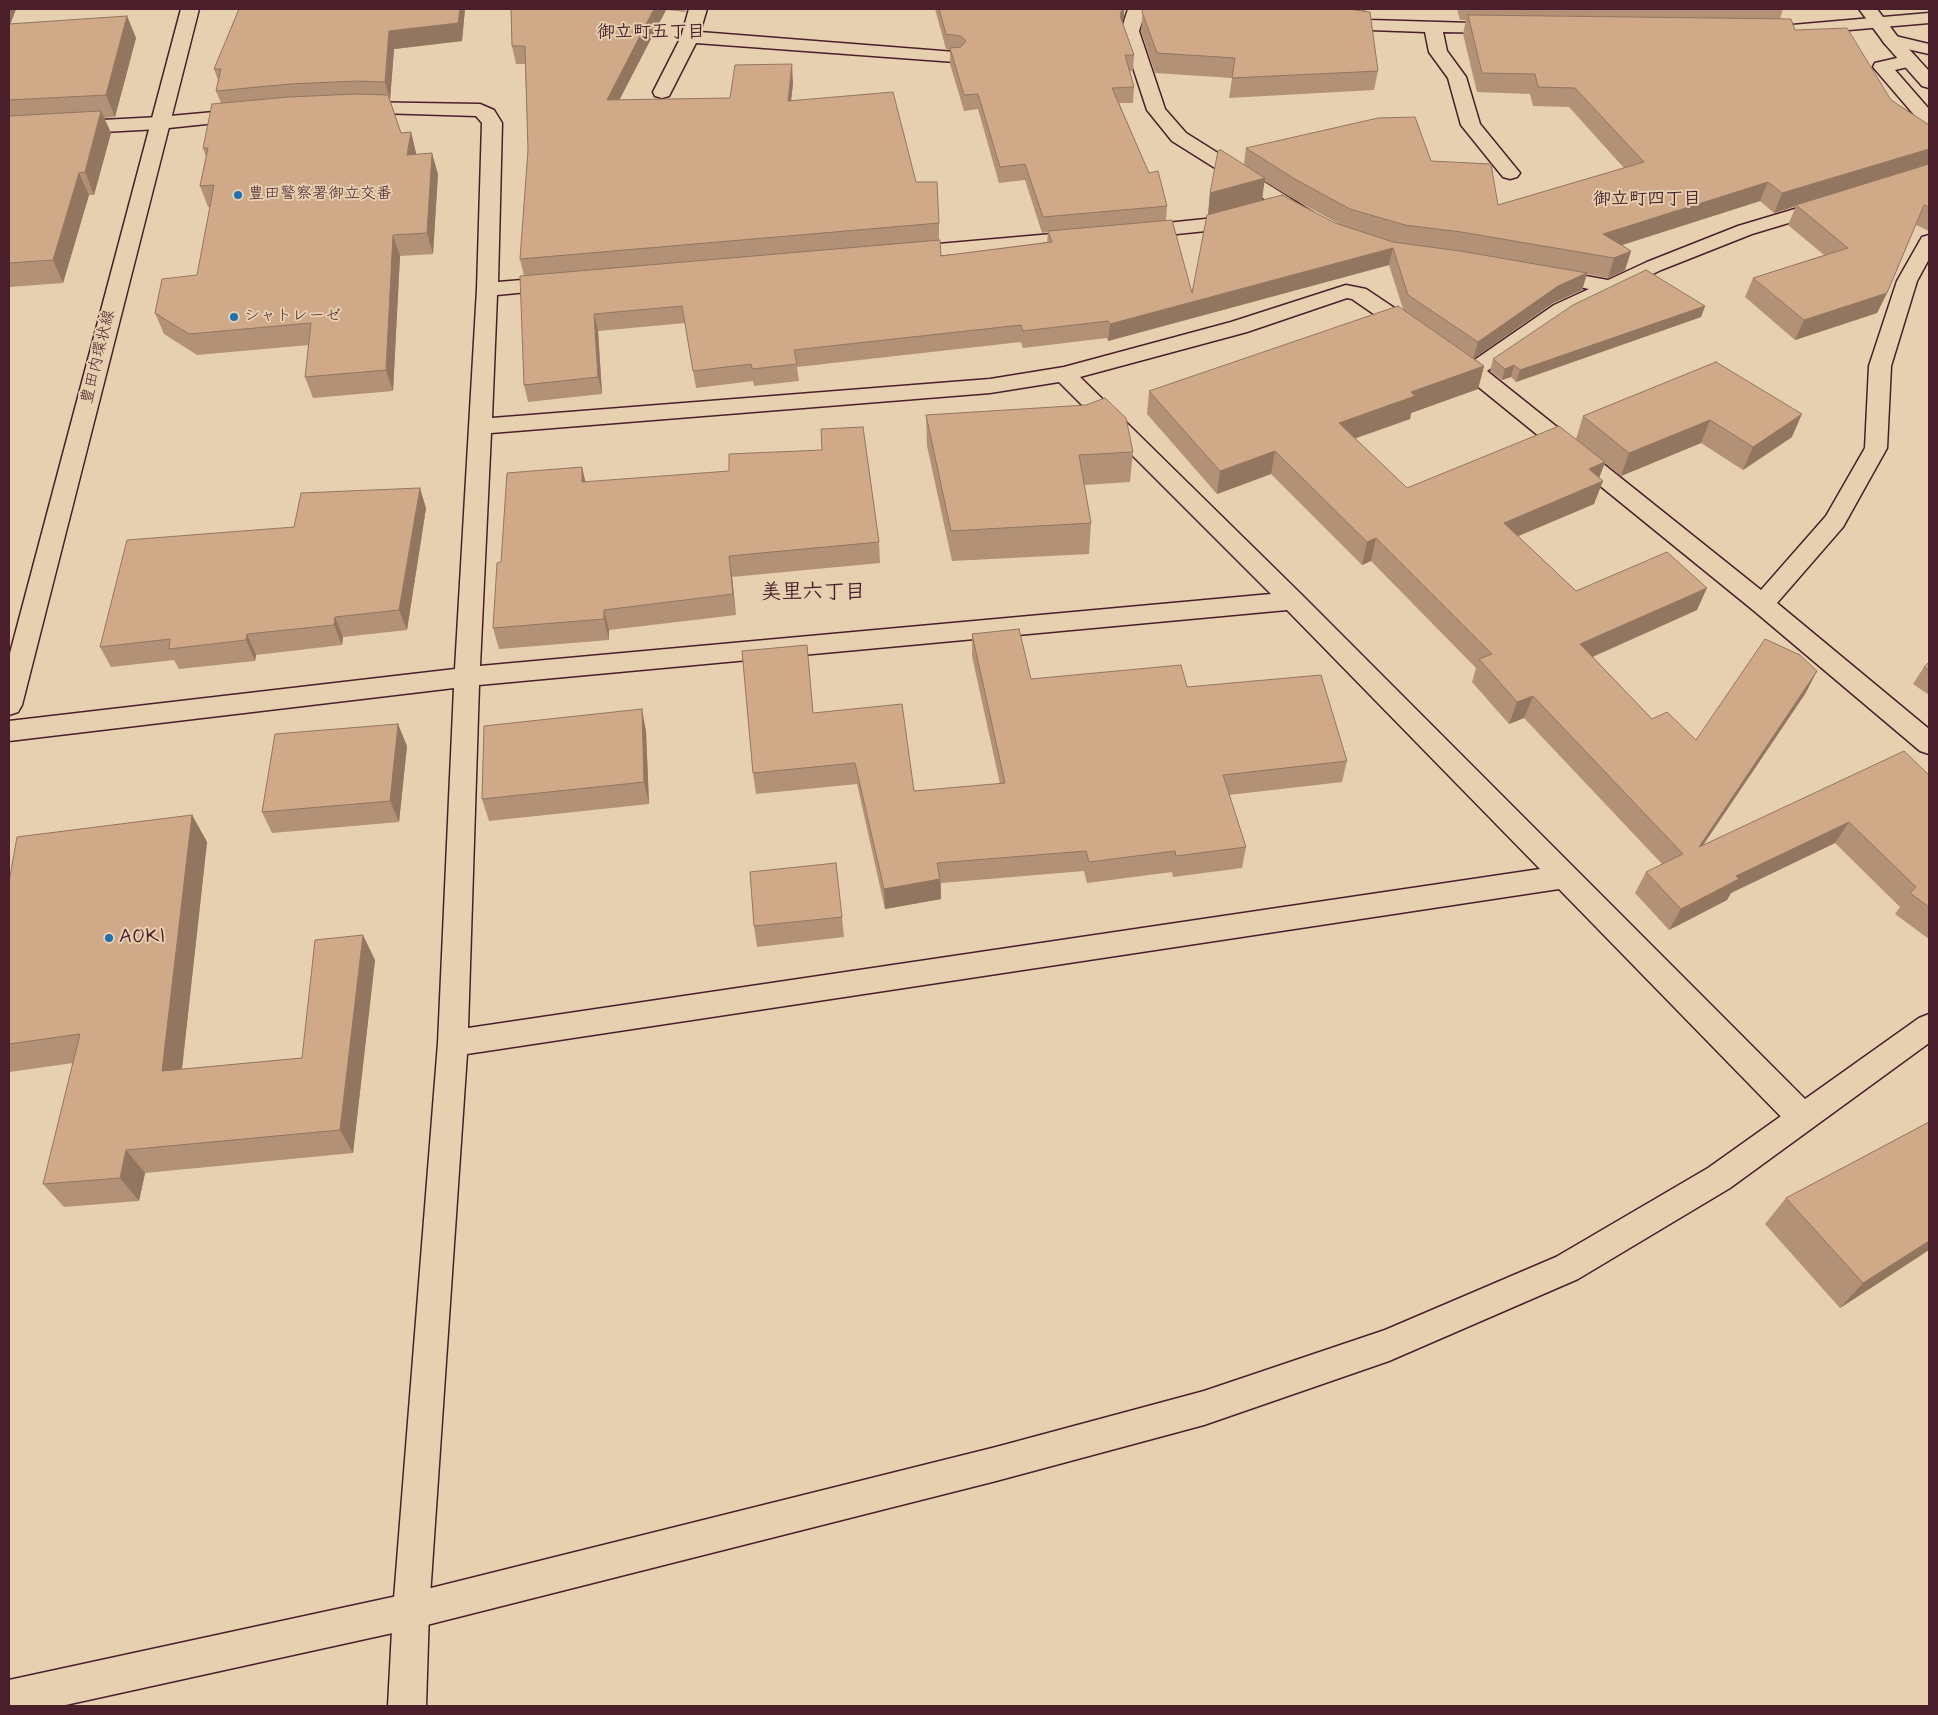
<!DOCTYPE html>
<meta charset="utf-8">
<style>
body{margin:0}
#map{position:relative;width:1938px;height:1715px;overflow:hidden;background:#e6d0b0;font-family:Mynerve,sans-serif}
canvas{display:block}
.frame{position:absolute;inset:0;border:10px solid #4a1f2b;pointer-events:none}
</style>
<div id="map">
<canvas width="1938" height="1715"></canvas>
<div class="frame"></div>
</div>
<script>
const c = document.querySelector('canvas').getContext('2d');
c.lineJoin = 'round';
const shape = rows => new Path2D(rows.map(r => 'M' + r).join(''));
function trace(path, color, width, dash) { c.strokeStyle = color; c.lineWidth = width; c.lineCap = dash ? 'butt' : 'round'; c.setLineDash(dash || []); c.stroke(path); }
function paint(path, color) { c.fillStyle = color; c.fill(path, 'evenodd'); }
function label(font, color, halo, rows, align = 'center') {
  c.font = font + ' Mynerve,"Klee One",sans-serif'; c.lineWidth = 4; c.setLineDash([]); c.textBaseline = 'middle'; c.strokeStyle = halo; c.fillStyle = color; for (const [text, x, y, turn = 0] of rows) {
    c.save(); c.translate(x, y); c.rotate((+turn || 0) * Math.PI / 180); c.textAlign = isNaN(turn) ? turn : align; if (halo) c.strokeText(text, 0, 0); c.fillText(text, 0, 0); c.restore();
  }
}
const street = shape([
 [689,9,707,9,700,32,955,52,961,53,964,57,961,61,955,62,696,43,669,96,662,98,655,96,653,92,681,37,689,9],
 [1128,9,1146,9,1139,31,1165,109,1186,133,1312,212,1315,216,1312,220,1305,222,1298,220,1172,141,1147,110,1121,31,1128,9],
 [1255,9,1298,9,1370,20,1507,24,1510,28,1507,32,1501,33,1443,32,1447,51,1466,77,1480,124,1520,173,1517,177,1510,179,1503,177,1461,125,1448,78,1429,52,1425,32,1370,30,1264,14,1258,13,1255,9],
 [1929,13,1929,23,1769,37,1763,36,1760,32,1763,28,1769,27,1929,13],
 [1891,35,1929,44,1929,54,1885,44,1882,40,1885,36,1891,35],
 [1910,55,1916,57,1919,61,1916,65,1895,70,1929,109,1929,126,1922,124,1873,67,1875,63,1910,55],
 [354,102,480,104,494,110,502,123,498,282,558,277,565,279,568,283,565,287,558,289,497,295,492,418,990,379,1064,367,1231,322,1346,285,1366,289,1423,327,1426,332,1423,337,1415,339,1407,337,1352,299,1347,298,1247,332,1080,377,1302,595,1813,1107,1817,1117,1813,1127,1802,1130,1791,1127,1559,889,467,1054,429,1611,426,1706,388,1706,393,1611,438,1043,454,688,9,741,9,721,455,669,477,289,482,123,476,116,347,112,345,108,347,104,354,102],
 [1059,382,1271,594,480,666,491,433,990,393,1059,382],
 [1287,610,1540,869,468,1028,479,685,1287,610],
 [247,109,254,111,256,115,254,119,159,129,9,137,9,125,159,117,247,109],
 [1828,199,1835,201,1838,205,1835,209,1752,234,1661,270,1568,315,1487,371,1761,590,1826,516,1865,448,1869,366,1897,281,1922,237,1929,235,1929,259,1917,281,1891,366,1887,448,1843,527,1777,603,1929,729,1929,754,1920,751,1753,610,1465,376,1442,361,1439,356,1442,351,1450,349,1458,351,1473,361,1554,305,1589,289,1540,279,1537,275,1540,271,1547,269,1608,280,1647,262,1738,226,1828,199],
 [1241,209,1248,211,1251,215,1248,219,1206,231,1138,238,1131,236,1128,232,1131,228,1138,226,1205,219,1241,209],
 [1086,231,1093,233,1096,237,1093,241,904,259,897,257,894,253,897,249,904,247,1086,231]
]);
const secondary = shape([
 [181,9,199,9,22,705,18,712,9,715,9,657,181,9],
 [1859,9,1877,9,1897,36,1929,71,1929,88,1922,86,1885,44,1859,9],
 [1929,1014,1929,1043,1730,1188,1578,1279,1389,1361,1204,1425,996,1481,411,1629,61,1706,9,1706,9,1680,411,1593,996,1447,1204,1391,1385,1330,1556,1257,1708,1168,1919,1018,1929,1014]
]);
trace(street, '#4a1f2b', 3);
trace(secondary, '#4a1f2b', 3);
paint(street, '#e6d0b0');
paint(secondary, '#e6d0b0');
paint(shape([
 [9,9,16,9,10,24,127,16,136,38,115,117,104,118,111,133,94,195,89,195,63,283,9,287],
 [239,9,465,9,462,41,394,49,390,100,401,133,411,132,416,154,438,174,433,254,400,256,393,391,313,398,305,377,309,345,197,355,164,334,155,313,197,275,210,207,208,207,200,186,206,157,203,148,221,103,216,91,218,80,214,69],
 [511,9,686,9,685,12,666,10,619,100,730,98,793,83,791,101,916,182,939,223,939,240,941,256,1047,242,1048,232,1042,233,1025,180,999,183,978,109,964,111,950,64,950,50,946,49,935,9,1124,9,1124,17,1122,22,1134,55,1133,71,1130,71,1134,87,1133,103,1119,103,1149,173,1167,206,1166,221,1192,293,1208,215,1210,193,1244,164,1246,148,1431,161,1498,205,1624,168,1569,107,1533,106,1530,94,1477,92,1463,34,1466,20,1460,20,1457,9,1783,9,1780,19,1795,30,1891,100,1929,125,1929,231,1916,225,1887,293,1877,313,1795,340,1745,297,1753,278,1824,255,1788,225,1796,206,1774,213,1760,201,1622,245,1631,251,1625,270,1608,278,1587,274,1582,290,1553,303,1474,358,1484,366,1478,389,1411,413,1410,419,1355,438,1407,488,1576,439,1583,416,1716,362,1792,437,1743,470,1701,443,1621,476,1605,463,1599,478,1594,504,1518,536,1576,591,1697,610,1593,657,1652,719,1696,740,1817,671,1805,694,1703,845,1929,775,1929,939,1895,914,1900,907,1835,843,1731,893,1727,900,1669,930,1635,893,1646,872,1662,864,1524,718,1509,724,1472,682,1476,668,1371,561,1362,565,1271,474,1217,494,1147,414,1149,391,1403,309,1389,265,1108,341,1107,338,1023,348,1021,342,797,367,799,381,754,386,753,381,696,388,685,323,598,331,602,394,528,402,524,385,524,276,520,259,528,150,525,64,516,64,512,46],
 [1264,181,1290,197,1339,224,1262,200],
 [1143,9,1434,9,1433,10,1366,10,1378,71,1374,90,1229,98,1232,78,1155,73,1141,31],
 [1705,306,1701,317,1516,382,1511,377,1502,380,1490,371,1493,359],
 [926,415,1133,452,1130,482,1084,485,1091,523,1089,554,952,561,927,446],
 [586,482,879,542,880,563,732,577,736,615,609,630,609,640,499,649,493,628,501,562],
 [426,508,407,630,343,637,342,645,256,655,255,661,179,669,174,660,111,667,100,647,294,527],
 [972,634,1031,679,1187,687,1347,761,1342,782,1229,795,1246,847,1242,868,1173,877,1172,872,1087,883,1084,871,941,883,941,899,885,909,857,784,756,794,753,773,809,666,813,713,914,791,1000,784,972,656],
 [1929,662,1929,695,1913,684,1924,667],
 [646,731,649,804,489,821,482,799],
 [407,746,399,822,272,833,262,812],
 [192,815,207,842,182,1069,302,1058,375,960,353,1153,145,1173,139,1201,64,1207,43,1184,73,1063,9,1072,9,882],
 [842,917,844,937,757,947,754,926],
 [1929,1122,1929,1250,1840,1308,1765,1224,1786,1198]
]), '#b39176');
paint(shape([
 [9,9,16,9,9,28],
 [460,9,465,9,462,41,394,49,390,100,385,82,389,31],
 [654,9,666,9,666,10,610,118,607,100],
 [1122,9,1124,9,1124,17,1119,32,1120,16],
 [127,16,136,38,115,117,106,95],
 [792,64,793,83,789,120,788,101],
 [101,111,111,133,94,195,85,172],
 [411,132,416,153,413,176,407,155],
 [1929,149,1929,166,1796,205,1796,206,1774,213,1782,193],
 [432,153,438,174,433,254,427,233],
 [79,173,89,195,63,283,53,260],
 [1265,178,1262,200,1208,216,1210,193],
 [1768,182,1760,201,1597,253,1603,234],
 [393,235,400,256,393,391,386,370],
 [1393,248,1389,265,1108,341,1110,324],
 [1631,251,1625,270,1608,278,1614,258],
 [1587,273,1582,290,1553,303,1473,359,1478,342,1558,286],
 [1887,293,1877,313,1795,340,1804,320],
 [1705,306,1701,317,1516,382,1520,370],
 [594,314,598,331,602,394,598,377],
 [1514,365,1511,377,1502,380,1505,369],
 [1484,366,1478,389,1411,413,1410,419,1334,446,1339,423,1411,392],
 [1802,414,1792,437,1743,470,1753,447],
 [1710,420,1701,443,1621,476,1629,453],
 [1275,451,1271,474,1217,494,1220,471],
 [1605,462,1597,483,1603,481,1594,504,1497,545,1504,523,1589,469],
 [582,467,587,488,582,482],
 [420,488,426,508,407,630,399,610],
 [1376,538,1371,561,1362,565,1367,542],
 [729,556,732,577,736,615,733,594],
 [1707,588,1697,610,1571,666,1580,644],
 [604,610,609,630,609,640,604,619],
 [335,617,343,637,342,645,334,625],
 [247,634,256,655,255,661,246,640],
 [1817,671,1805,694,1687,869,1699,847],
 [1533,696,1524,718,1509,724,1517,702],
 [642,709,646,731,649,804,644,782],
 [398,724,407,746,399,822,390,801],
 [192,815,207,842,179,1095,162,1071],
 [1849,822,1835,843,1731,893,1727,900,1669,930,1681,909,1736,876],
 [940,879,941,899,885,909,884,889],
 [363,935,375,960,353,1153,340,1130],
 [126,1150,145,1173,139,1201,120,1178],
 [1929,1241,1929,1250,1840,1308,1863,1283]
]), '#927660');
const building = shape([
 [239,9,460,9,458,23,389,31,385,82,357,81,290,84,216,91,221,69,214,69,239,9],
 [511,9,654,9,607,100,730,98,735,65,792,64,788,101,893,92,916,182,937,182,939,223,520,259,528,150,525,46,512,46,511,9],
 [939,9,1122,9,1120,16,1134,55,1125,55,1134,87,1112,88,1149,173,1158,171,1167,206,1043,217,1025,164,1000,167,978,94,964,95,950,48,961,47,966,41,961,36,946,34,939,9],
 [1143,9,1348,9,1370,12,1378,71,1232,78,1235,58,1157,53,1142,12,1143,9],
 [1468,15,1791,19,1795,30,1847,28,1891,100,1929,125,1929,149,1782,193,1768,182,1603,234,1631,251,1614,258,1461,232,1405,225,1350,209,1293,178,1246,148,1378,118,1415,117,1431,161,1491,164,1498,205,1644,162,1575,88,1538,87,1535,74,1482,73,1468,15],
 [127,16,106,95,9,100,9,24,127,16],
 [356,94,388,95,401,133,411,132,407,155,432,153,427,233,393,235,386,370,305,377,311,323,189,334,155,313,162,279,197,275,214,185,200,186,208,148,203,148,212,104,289,97,356,94],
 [101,111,85,172,79,173,53,260,9,263,9,116,101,111],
 [1221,150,1265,178,1210,193,1218,151,1221,150],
 [1929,164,1929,207,1924,205,1887,293,1804,320,1753,278,1848,248,1796,205,1929,164],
 [1282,195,1335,223,1393,242,1460,251,1587,273,1558,286,1478,342,1408,295,1393,248,1110,324,1108,321,1023,331,1021,325,794,350,797,364,752,369,751,364,693,371,682,306,594,314,598,377,524,385,520,276,940,240,941,256,1052,242,1048,231,1172,220,1192,293,1207,215,1282,195],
 [1646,270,1705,306,1520,370,1514,365,1505,369,1493,359,1573,305,1646,270],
 [1398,306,1484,366,1411,392,1415,396,1339,423,1407,488,1559,426,1605,462,1589,469,1603,481,1504,523,1576,591,1667,552,1707,588,1580,644,1652,719,1667,712,1696,740,1765,639,1800,655,1817,671,1699,847,1904,751,1929,775,1929,907,1910,893,1916,887,1849,822,1736,876,1739,879,1681,909,1646,872,1683,854,1533,696,1517,702,1479,659,1492,654,1376,538,1367,542,1275,451,1220,471,1149,391,1398,306],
 [1716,362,1802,414,1753,447,1710,420,1629,453,1583,416,1716,362],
 [1105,398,1126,418,1133,452,1079,455,1091,523,951,531,926,415,1086,405,1105,398],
 [863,427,879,542,729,556,733,594,604,610,604,619,493,628,497,563,501,562,507,473,582,467,582,482,729,471,729,454,822,450,821,429,863,427],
 [420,488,399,610,335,617,334,625,247,634,246,640,169,649,170,639,100,647,127,540,294,527,301,493,420,488],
 [1019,629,1031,679,1181,665,1187,687,1321,675,1347,761,1223,775,1246,847,1176,856,1175,851,1089,862,1086,851,937,863,940,879,884,889,855,763,753,773,742,651,807,645,813,713,902,704,914,791,1005,783,972,634,1019,629],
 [1929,662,1929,670,1924,667,1929,662],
 [642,709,644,782,482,799,484,726,642,709],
 [398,724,390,801,262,812,275,734,398,724],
 [192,815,162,1071,302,1058,315,940,363,935,340,1130,126,1150,120,1178,43,1184,80,1034,9,1044,9,882,17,837,192,815],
 [836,863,842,917,754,926,750,872,836,863],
 [1929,1122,1929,1241,1863,1283,1786,1198,1929,1122]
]);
paint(building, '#d0a989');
trace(building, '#927660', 1);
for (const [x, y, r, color] of [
 [238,195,5,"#1f6fb2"],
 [234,317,5,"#1f6fb2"],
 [109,938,5,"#1f6fb2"]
]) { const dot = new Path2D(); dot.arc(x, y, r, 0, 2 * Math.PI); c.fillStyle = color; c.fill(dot); trace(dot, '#e6d0b0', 2); }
label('16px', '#4a1f2b', '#e6d0b0', [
 ["豊田警察署御立交番",248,195],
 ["シャトレーゼ",244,317]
], 'left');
label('16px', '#4a1f2b', '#e6d0b0', [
 ["豊田内環状線",99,357,-76]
]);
label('bold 18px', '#4a1f2b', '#e6d0b0', [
 ["御立町五丁目",651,33],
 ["御立町四丁目",1647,200]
]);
label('20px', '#4a1f2b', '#e6d0b0', [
 ["AOKI",119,938]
], 'left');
label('bold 21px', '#4a1f2b', '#e6d0b0', [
 ["美里六丁目",813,594]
]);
</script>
